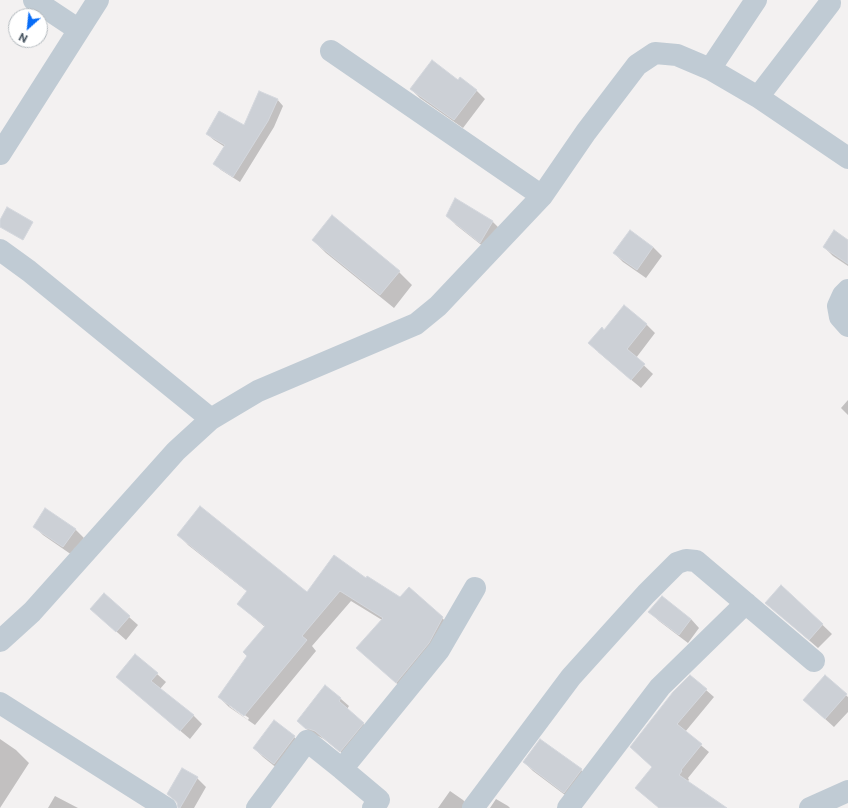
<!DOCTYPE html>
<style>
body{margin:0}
#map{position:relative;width:848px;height:808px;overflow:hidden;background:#f3f1f1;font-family:Commissioner,sans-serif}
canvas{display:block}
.north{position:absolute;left:8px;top:8px;width:40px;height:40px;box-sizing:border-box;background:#fff;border:1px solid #b5bbbf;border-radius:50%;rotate:207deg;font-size:11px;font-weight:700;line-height:16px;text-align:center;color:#475460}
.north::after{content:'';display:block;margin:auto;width:14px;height:18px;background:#076cf7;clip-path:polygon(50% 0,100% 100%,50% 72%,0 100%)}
</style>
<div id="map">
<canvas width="848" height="808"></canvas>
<div class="north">N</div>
</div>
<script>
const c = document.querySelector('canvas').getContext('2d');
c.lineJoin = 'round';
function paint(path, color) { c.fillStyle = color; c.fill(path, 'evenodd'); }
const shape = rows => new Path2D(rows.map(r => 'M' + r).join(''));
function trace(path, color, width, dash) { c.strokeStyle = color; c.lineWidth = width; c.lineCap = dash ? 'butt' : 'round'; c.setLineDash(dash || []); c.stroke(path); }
paint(shape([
 [411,89,476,90,485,99,463,128,420,98],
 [277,99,283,106,274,127,240,182,221,170,215,164,225,147,214,140,207,134,244,126],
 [448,216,492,221,501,230,489,251,456,225],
 [313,240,399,272,412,285,394,308,326,253],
 [848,241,848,266,833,256,824,247],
 [653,247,662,256,646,278,623,262,614,253],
 [646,324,655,333,636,358,653,374,641,388,598,352,605,331],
 [848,400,848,415,841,408],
 [34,526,75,529,84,538,72,555,43,535],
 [179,535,307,593,366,579,400,598,409,588,453,628,406,692,358,648,382,620,351,601,312,646,316,651,255,725,229,707,219,697,248,656,265,627,238,604,248,592,188,545],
 [229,704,249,718,248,720,229,706],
 [782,586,832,634,818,648,766,603],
 [650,612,691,619,699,628,688,643,659,621],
 [129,617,138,625,126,640,101,618],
 [157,674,166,682,160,689,193,715,202,724,190,739,117,677],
 [825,677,848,697,848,712,834,727,814,709],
 [325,686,341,699,349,706,347,709,371,731,348,758,324,739,318,736,314,736,298,721],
 [706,690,714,697,685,732,709,752,688,778,689,780,687,782,713,808,658,808,653,767,639,755],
 [275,722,294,737,303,746,283,773,263,757,254,748],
 [0,739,16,750,29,763,0,808],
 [524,762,581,770,590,779,573,801,533,771],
 [197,778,206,787,194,808,179,808,178,804,168,793],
 [450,791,463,800,471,808,438,808],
 [55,796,78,808,48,808],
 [496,799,508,806,510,808,490,808]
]), '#0003');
const building = shape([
 [432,60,458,80,460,77,477,90,454,120,410,89,432,60],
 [259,91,278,99,268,121,233,177,213,164,225,145,206,134,219,111,244,125,259,91],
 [455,198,493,221,480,243,446,216,455,198],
 [7,207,33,222,23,240,0,227,0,220,7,207],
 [332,215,400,271,380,295,312,240,332,215],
 [630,230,653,247,637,270,613,253,630,230],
 [834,230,848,240,848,264,823,247,834,230],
 [624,305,647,324,627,349,645,364,631,380,588,343,602,327,604,330,624,305],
 [200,506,307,592,334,555,366,578,367,576,400,597,409,587,443,617,429,643,396,683,356,648,383,618,340,591,302,636,307,640,244,716,218,697,247,656,243,652,265,626,237,604,247,591,177,535,200,506],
 [45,508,76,529,63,547,33,527,45,508],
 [781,585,823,624,809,640,765,603,781,585],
 [104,593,130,616,116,632,90,609,104,593],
 [662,596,691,619,679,635,648,612,662,596],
 [135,654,158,673,151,681,194,715,180,731,116,677,135,654],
 [690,675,707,689,677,724,702,744,681,770,682,771,679,775,727,808,659,808,635,788,652,767,630,747,673,692,690,675],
 [825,675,847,694,825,719,803,700,825,675],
 [325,685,341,698,339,701,364,723,340,752,315,731,309,729,306,729,297,721,325,685],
 [274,720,295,736,274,764,253,748,274,720],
 [540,739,582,769,564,793,523,762,540,739],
 [182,768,198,777,180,808,178,808,177,802,167,794,182,768]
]);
paint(building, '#ccd0d6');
trace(building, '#d4d7dd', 1);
trace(shape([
 [34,0,79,30],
 [331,51,542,196],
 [710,69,756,0],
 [758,97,830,3],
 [0,154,98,0],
 [0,250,29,271,211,419],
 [848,290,843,295,838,306,840,317,848,326],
 [0,641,32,612,176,451,211,419,258,391,416,324,438,306,542,196,586,132,637,65,655,53,677,55,710,69,758,97,848,158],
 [0,703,166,808],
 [342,769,439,650,475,588],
 [257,808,307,741,342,769,379,800,373,808],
 [473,808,571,677,646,594,677,563,686,560,696,561,814,661],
 [568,808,660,687,746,603],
 [810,808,848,791]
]), '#c0cbd4', 22);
</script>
